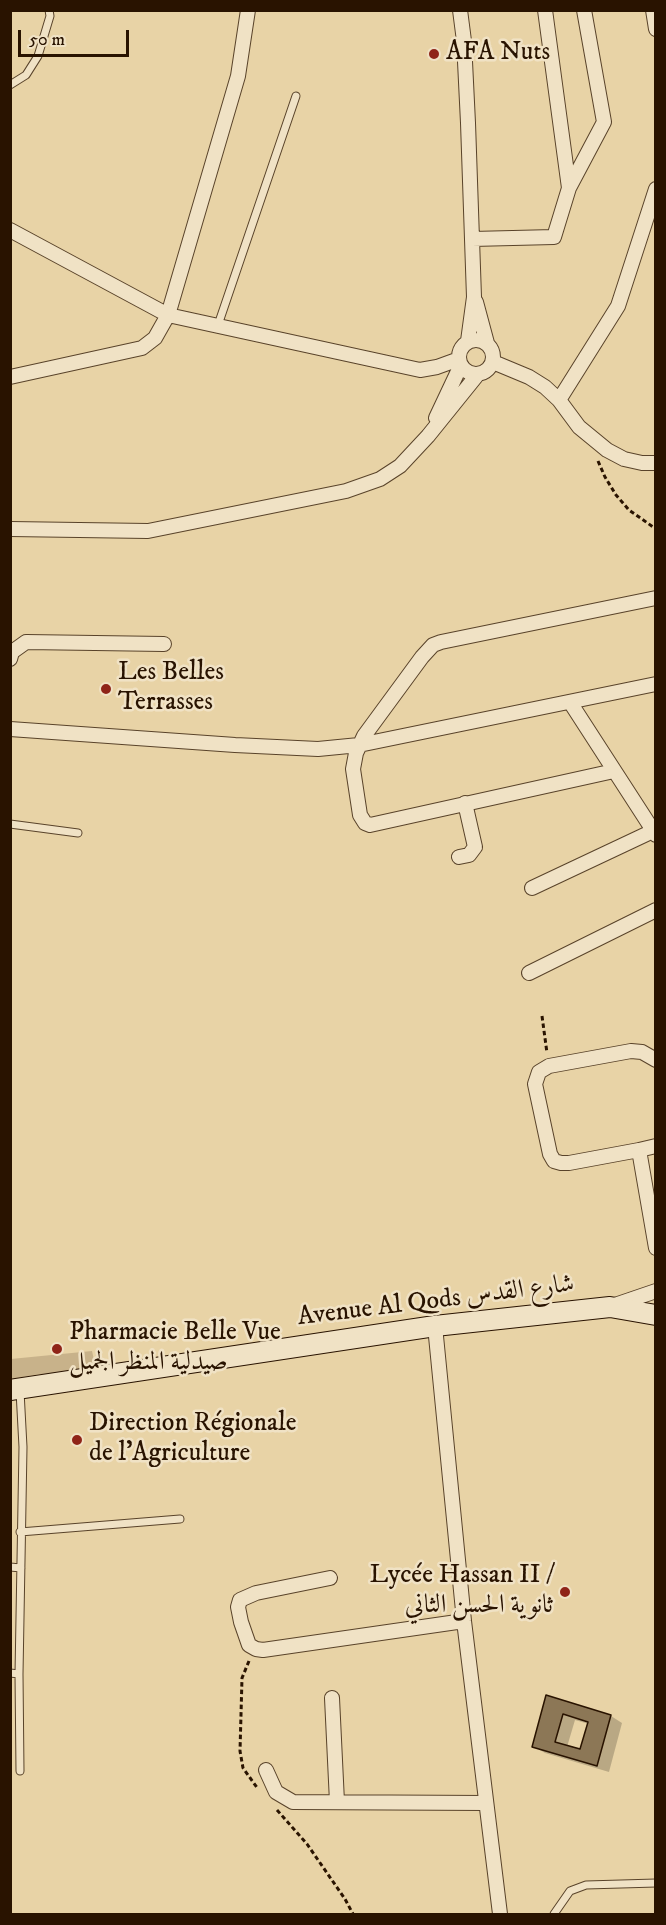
<!DOCTYPE html>
<meta charset="utf-8">
<style>
body{margin:0}
#map{position:relative;width:666px;height:1925px;overflow:hidden;background:#e8d3a6;font-family:"IM FELL DW Pica",serif}
canvas{display:block}
.frame{position:absolute;inset:0;border:12px solid #291300;pointer-events:none}
.scale{position:absolute;left:18px;top:30px;width:111px;height:27px;box-sizing:border-box;border:3px solid #291300;border-top:0;padding-left:8px;font-size:18px;line-height:21px;white-space:nowrap;color:#291300;-webkit-text-stroke:4px #f0e2c5;paint-order:stroke}
</style>
<div id="map">
<canvas width="666" height="1925"></canvas>
<div class="frame"></div>
<div class="scale">50 m</div>
</div>
<script>
const c = document.querySelector('canvas').getContext('2d');
c.lineJoin = 'round';
function paint(path, color) { c.fillStyle = color; c.fill(path, 'evenodd'); }
const shape = rows => new Path2D(rows.map(r => 'M' + r).join(''));
function trace(path, color, width, dash) { c.strokeStyle = color; c.lineWidth = width; c.lineCap = dash ? 'butt' : 'round'; c.setLineDash(dash || []); c.stroke(path); }
function label(font, color, halo, rows, align = 'center') {
  c.font = font + ' "IM FELL DW Pica",Amiri,serif'; c.lineWidth = 5; c.setLineDash([]); c.textBaseline = 'middle'; c.strokeStyle = halo; c.fillStyle = color; for (const [text, x, y, turn = 0] of rows) {
    c.save(); c.translate(x, y); c.rotate((+turn || 0) * Math.PI / 180); c.textAlign = isNaN(turn) ? turn : align; if (halo) c.strokeText(text, 0, 0); c.fillText(text, 0, 0); c.restore();
  }
}
paint(shape([
 [92,1351,98,1378,40,1374,11,1379,11,1359]
]), '#c8b28a');
paint(shape([
 [547,1696,611,1716,622,1723,609,1772,545,1753,533,1746],
 [575,1720,589,1724,581,1751,567,1747]
]), '#0003');
const building = shape([
 [546,1695,611,1715,597,1766,532,1747,546,1695],
 [563,1714,588,1722,580,1749,555,1742,563,1714]
]);
paint(building, '#8c7756');
trace(building, '#291300', 1.5);
const lane = shape([
 [10,85,26,75,38,56,50,16,49,10],
 [218,325,296,96],
 [10,824,78,833],
 [20,1532,180,1519],
 [10,1567,21,1568],
 [10,1673,19,1674,23,1447,20,1391],
 [19,1674,20,1771],
 [554,1914,570,1891,586,1885,656,1883]
]);
const street = shape([
 [460,10,464,41,468,123,474,297,468,341],
 [653,10,656,29],
 [569,188,604,122,584,10],
 [10,230,168,315,420,370,437,367,459,359],
 [472,239,554,237,569,188,545,10],
 [476,302,487,343],
 '459 357a17 17 0 1 1 34 0a17 17 0 1 1-34 0Z',
 [493,362,529,377,545,387,559,400,579,427,607,450,624,459,642,463,656,463],
 [10,377,142,348,155,338,168,315,238,76,248,10],
 [559,400,618,306,656,189],
 [436,418,461,365],
 [10,529,148,531,346,491,380,479,400,466,428,436,478,374],
 [10,659,12,652,26,642,164,644],
 [570,702,656,835],
 [10,729,235,745,318,749,359,745,656,684],
 [614,771,370,825,365,823,360,815,353,769,356,753,364,736,422,657,433,645,441,642,656,598],
 [459,857,469,855,475,847,465,803],
 [532,888,653,831],
 [529,973,656,910],
 [656,1146,639,1150,656,1248],
 [639,1150,569,1163,561,1163,554,1161,550,1154,535,1084,539,1072,549,1066,631,1051,642,1052,656,1060],
 [612,1306,656,1291],
 [435,1326,464,1621,500,1914],
 [330,1578,256,1593,240,1600,238,1607,241,1622,249,1645,256,1649,263,1650,464,1621],
 [332,1698,337,1802],
 [266,1770,276,1792,293,1802,486,1803]
]);
const secondary = shape([
 [10,1390,435,1326,610,1307,656,1315]
]);
trace(lane, '#59432a', 9);
trace(street, '#59432a', 16);
trace(secondary, '#291300', 22);
trace(shape([
 [598,461,605,477,616,495,629,510,656,529],
 [542,1016,547,1053],
 [249,1661,242,1678,240,1751,243,1768,258,1789],
 [277,1810,307,1844,345,1899,353,1914]
]), '#291300', 3, [4.5, 3]);
trace(lane, '#f0e2c5', 7);
trace(street, '#f0e2c5', 14);
trace(secondary, '#f0e2c5', 20);
for (const [x, y, r, color] of [
 [434,54,6,"#8f2418"],
 [106,689,6,"#8f2418"],
 [57,1349,6,"#8f2418"],
 [77,1440,6,"#8f2418"],
 [565,1592,6,"#8f2418"]
]) { const dot = new Path2D(); dot.arc(x, y, r, 0, 2 * Math.PI); c.fillStyle = color; c.fill(dot); trace(dot, '#f0e2c5', 2); }
label('26px', '#291300', '#f0e2c5', [
 ["AFA Nuts",446,54],
 ["Les Belles",118,674],
 ["Terrasses",118,704],
 ["Pharmacie Belle Vue",69,1334],
 ["صيدلية المنظر الجميل",69,1364],
 ["Direction Régionale",89,1425],
 ["de l'Agriculture",89,1455],
 ["Lycée Hassan II /",553,1577,"right"],
 ["ثانوية الحسن الثاني",553,1607,"right"]
], 'left');
label('26px', '#291300', '#f0e2c5', [
 ["Avenue Al Qods شارع القدس",436,1302,-7]
]);
</script>
